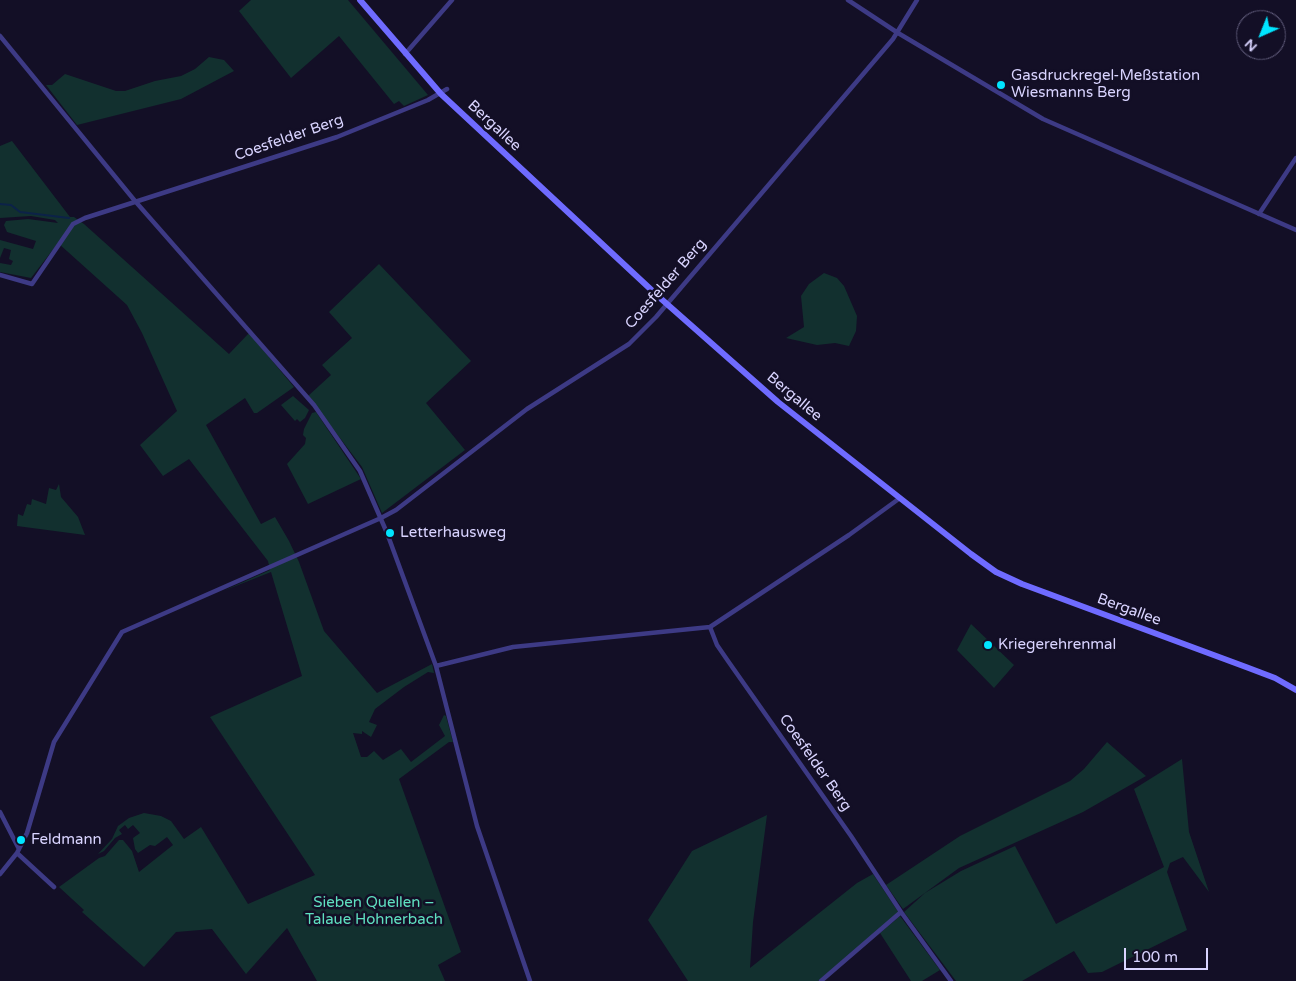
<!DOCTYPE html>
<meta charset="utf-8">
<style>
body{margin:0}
#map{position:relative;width:1296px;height:981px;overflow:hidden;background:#130f26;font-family:"Varela Round",sans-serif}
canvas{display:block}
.north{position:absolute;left:1236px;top:10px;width:50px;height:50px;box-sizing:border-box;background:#130f26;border:1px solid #625e7d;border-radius:50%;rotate:224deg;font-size:14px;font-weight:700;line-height:20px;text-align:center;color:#d9d4ff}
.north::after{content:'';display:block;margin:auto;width:18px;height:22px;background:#00e5ff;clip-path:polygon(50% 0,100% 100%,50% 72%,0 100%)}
.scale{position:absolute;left:1124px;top:948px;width:84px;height:22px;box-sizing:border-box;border:2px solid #d9d4ff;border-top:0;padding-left:6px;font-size:15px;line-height:18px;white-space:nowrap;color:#d9d4ff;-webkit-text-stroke:4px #130f26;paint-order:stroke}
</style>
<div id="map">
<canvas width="1296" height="981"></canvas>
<div class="north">N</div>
<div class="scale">100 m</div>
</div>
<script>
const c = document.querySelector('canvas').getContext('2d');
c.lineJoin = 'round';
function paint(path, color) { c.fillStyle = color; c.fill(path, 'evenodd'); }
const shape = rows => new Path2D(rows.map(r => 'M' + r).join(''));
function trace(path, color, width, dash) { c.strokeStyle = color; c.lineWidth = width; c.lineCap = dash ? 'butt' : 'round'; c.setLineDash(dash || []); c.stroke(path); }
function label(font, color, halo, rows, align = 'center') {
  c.font = font + ' "Varela Round",sans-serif'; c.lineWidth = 5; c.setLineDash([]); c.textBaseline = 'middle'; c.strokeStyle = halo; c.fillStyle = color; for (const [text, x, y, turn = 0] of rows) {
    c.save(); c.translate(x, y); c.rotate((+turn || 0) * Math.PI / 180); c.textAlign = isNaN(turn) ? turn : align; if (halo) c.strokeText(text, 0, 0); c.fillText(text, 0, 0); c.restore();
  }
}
paint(shape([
 [251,0,348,0,428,95,404,106,399,101,394,104,339,36,291,78,239,11],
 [209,57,224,60,234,71,181,99,77,125,46,85,52,85,65,74,116,91,125,91,155,81,181,76,195,69],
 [12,141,70,217,74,217,84,224,229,354,249,333,294,387,257,413,254,413,245,398,206,425,261,524,275,517,289,541,299,562,324,631,377,693,432,664,434,673,428,672,404,687,375,709,369,722,377,725,371,737,362,731,362,734,353,733,361,757,367,757,374,751,383,760,401,749,411,762,445,736,439,725,444,715,446,716,453,742,449,742,399,779,461,952,438,965,445,981,317,981,287,928,246,974,212,929,176,932,144,967,82,912,84,910,59,887,99,858,105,856,119,840,123,840,132,851,139,872,173,845,167,837,155,846,150,845,138,853,135,849,133,838,140,833,133,825,128,829,125,825,119,830,122,834,115,838,104,851,98,854,112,839,118,826,129,818,144,813,161,816,171,821,184,839,201,827,248,904,315,875,210,717,302,676,271,572,223,591,270,570,268,561,189,459,163,476,140,445,177,411,142,333,127,305,58,243,31,278,0,272,0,263,11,265,13,261,9,259,11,250,4,248,0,258,0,240,33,249,36,241,7,232,4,225,6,221,28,219,58,223,55,220,31,216,0,218,0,146],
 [379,264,471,361,426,403,465,450,382,513,362,467,308,396,331,375,322,365,352,338,329,312],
 [824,273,837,278,844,286,857,316,856,331,849,346,835,343,817,345,786,338,804,327,801,296,809,284],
 [293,396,309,410,305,418,300,422,297,419,295,421,281,405],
 [316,412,361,479,308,504,287,464,305,444,306,438,303,435,304,429,312,413],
 [59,484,61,497,78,517,85,535,17,526,18,514,23,516,27,504,31,505,32,499,46,504,49,488,56,490],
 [971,624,1014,665,994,688,957,650],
 [1107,742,1146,776,1083,812,959,868,903,909,886,885,960,836,1070,781,1084,769],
 [1182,759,1189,832,1209,892,1183,857,1170,863,1167,872,1187,930,1102,972,1088,973,1074,951,1022,981,956,981,904,912,925,893,961,871,1015,846,1056,924,1164,867,1134,789],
 [767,815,753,922,750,968,857,883,873,874,899,913,818,981,688,981,648,920,692,851],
 [900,916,940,970,922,981,911,981,880,933]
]), '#12302f');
trace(shape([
 [0,204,11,205,20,212,69,218]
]), '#0c2248', 2);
trace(shape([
 [848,0,898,33,1043,119,1296,230],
 [0,36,135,201,314,405,360,471,387,533,436,666,477,826,530,981],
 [405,54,452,0],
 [1259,214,1296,158],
 [0,275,32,284,73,224,85,218,337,137,428,100,447,89],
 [710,627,717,645,728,661,851,836,901,912],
 [436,666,513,647,710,627,849,535,900,498],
 [0,812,19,849],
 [17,853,54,887],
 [0,874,17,853,27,833,54,742,122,632,381,518,396,510,527,409,629,344,656,317,893,39,917,0],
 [821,981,901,912,951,981]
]), '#3d3a85', 4.5);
trace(shape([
 [360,0,441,94,659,297,778,402,971,554,996,572,1022,584,1246,667,1275,678,1296,690]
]), '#6f6bff', 6);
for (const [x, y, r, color] of [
 [1001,85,5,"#00e5ff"],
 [390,533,5,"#00e5ff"],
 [988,645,5,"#00e5ff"],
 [21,840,5,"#00e5ff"]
]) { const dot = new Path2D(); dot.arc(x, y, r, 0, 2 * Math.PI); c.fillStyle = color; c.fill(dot); trace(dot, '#130f26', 2); }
label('15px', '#d9d4ff', '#130f26', [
 ["Gasdruckregel-Meßstation",1011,76],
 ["Wiesmanns Berg",1011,93],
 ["Letterhausweg",400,533],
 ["Kriegerehrenmal",998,645],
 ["Feldmann",31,840]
], 'left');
label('15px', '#d9d4ff', '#130f26', [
 ["Bergallee",494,126,43],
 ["Coesfelder Berg",289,138,-19],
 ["Coesfelder Berg",666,284,-49],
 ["Bergallee",794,397,40],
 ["Bergallee",1129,610,20],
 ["Coesfelder Berg",815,763,55]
]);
label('15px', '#5fe0c0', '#130f26', [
 ["Sieben Quellen –",374,903],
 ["Talaue Hohnerbach",374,920]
]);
</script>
